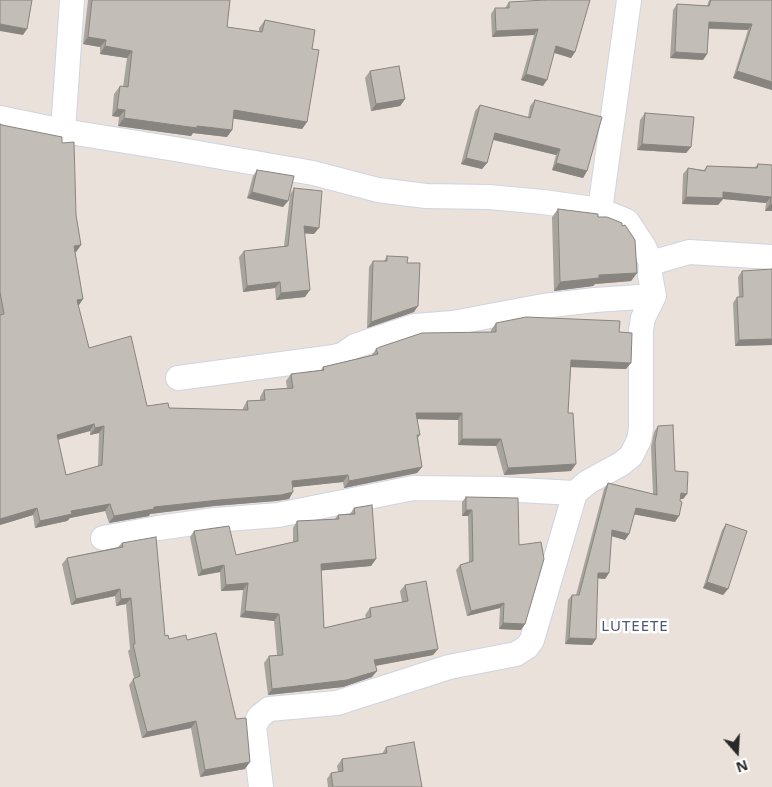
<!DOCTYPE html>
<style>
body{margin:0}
#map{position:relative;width:772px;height:787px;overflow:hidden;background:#eae1da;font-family:"Noto Sans",sans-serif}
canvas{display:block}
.north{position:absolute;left:712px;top:727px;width:50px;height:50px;-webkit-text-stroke:4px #fff;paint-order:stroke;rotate:161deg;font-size:14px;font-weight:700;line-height:20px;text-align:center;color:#282828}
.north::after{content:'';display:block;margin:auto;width:18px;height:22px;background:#282828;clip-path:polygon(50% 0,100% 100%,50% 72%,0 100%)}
</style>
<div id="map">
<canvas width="772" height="787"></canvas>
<div class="north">N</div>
</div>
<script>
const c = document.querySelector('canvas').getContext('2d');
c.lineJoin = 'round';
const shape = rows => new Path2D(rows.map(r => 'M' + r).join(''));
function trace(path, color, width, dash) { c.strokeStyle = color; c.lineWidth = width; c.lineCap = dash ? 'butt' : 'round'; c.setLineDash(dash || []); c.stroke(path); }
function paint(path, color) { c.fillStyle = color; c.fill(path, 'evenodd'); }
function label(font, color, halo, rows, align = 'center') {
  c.font = font + ' "Noto Sans",sans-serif'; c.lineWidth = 5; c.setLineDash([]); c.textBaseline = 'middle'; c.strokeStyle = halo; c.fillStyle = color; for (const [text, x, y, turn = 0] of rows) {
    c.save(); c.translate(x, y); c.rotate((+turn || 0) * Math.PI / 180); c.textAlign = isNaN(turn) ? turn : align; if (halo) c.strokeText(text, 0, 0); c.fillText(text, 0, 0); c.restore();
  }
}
const street = shape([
 [0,118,63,131,175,149,313,173,378,190,426,196,489,197,543,202,600,210,627,221,644,247,651,263,650,275,654,296,643,318,641,330,641,428,639,440,631,456,621,464,588,482,575,493,532,640,527,647,516,654,449,667,337,703,269,709,259,717,254,727,261,787],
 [63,131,72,0],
 [600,210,629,0],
 [651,263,689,252,772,257],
 [178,378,334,357,342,355,355,346,415,326,453,323,543,306,595,300,654,296],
 [103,538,158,528,215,520,278,515,413,488,500,489,575,493]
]);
trace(street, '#cfd4e1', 26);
trace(street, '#fff', 24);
paint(shape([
 [88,0,230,0,227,27,259,32,259,28,265,20,312,49,307,122,302,129,233,118,232,130,227,137,193,133,191,136,118,126,119,117,112,116,114,94,120,86,123,87,127,58,100,54,100,47,83,44],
 [709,0,772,0,772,90,733,78,748,30,709,29,707,54,703,60,670,58,673,10,677,4,707,6],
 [509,2,588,6,575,52,571,58,554,53,543,86,521,80,534,35,492,37,491,14,495,8,505,8],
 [370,71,405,99,400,106,371,111,365,78],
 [535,100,587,171,583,178,552,170,556,155,493,140,487,163,482,169,461,164,475,111,480,105,528,117,530,106],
 [645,113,691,147,686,153,637,150,640,120],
 [0,124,62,143,76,215,81,245,76,252,75,252,83,299,78,306,89,348,147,406,169,408,243,410,243,408,247,401,260,400,260,397,264,390,287,388,286,381,291,374,321,370,323,367,372,355,376,349,491,332,491,330,496,323,619,332,626,369,571,367,568,413,571,471,504,475,496,446,458,445,458,420,417,419,420,435,418,438,422,467,417,473,344,488,343,482,293,487,289,499,276,501,214,506,150,514,149,516,109,523,105,511,70,518,67,521,35,528,33,515,0,525],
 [90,431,90,435,99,433,98,466,66,475,58,440],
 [758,164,772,165,772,211,765,211,766,203,723,199,718,205,682,204,683,174,688,168,704,170,707,166,755,167],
 [257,170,288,201,283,207,247,198,253,176],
 [294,188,314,234,304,233,305,297,276,300,275,288,243,292,239,257,244,251,284,246,290,195],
 [558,209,598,217,622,226,637,273,631,281,595,284,593,286,554,291,552,217],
 [387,256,407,263,414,312,367,328,369,267,373,261,384,261],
 [742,271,772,345,735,346,733,303,737,297,739,297,738,277],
 [658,426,675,471,687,494,683,499,680,499,675,522,634,514,629,534,625,540,611,536,609,573,605,579,597,578,596,639,592,645,565,644,568,600,572,595,576,595,604,489,608,483,653,494,651,447,654,432],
 [466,497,521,630,499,629,500,608,467,616,456,570,460,565,469,562,468,516,462,516,462,502],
 [354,508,376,559,371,566,321,570,324,628,366,618,365,615,370,608,402,602,400,591,405,585,438,649,433,655,375,666,372,677,343,687,268,695,264,663,269,656,277,655,274,621,240,617,243,590,221,591,220,572,198,576,190,537,194,531,236,555,293,542,293,528,297,521,335,519,338,515,350,514],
 [726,524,728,589,723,595,703,588,722,530],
 [122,543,165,636,169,639,187,640,245,769,200,777,191,728,142,738,129,685,134,678,128,651,130,649,126,604,116,606,115,596,71,605,62,564,67,558,118,547],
 [386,747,422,787,328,787,327,779,331,773,338,772,337,766,342,759,382,754]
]), '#a7a39d');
paint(shape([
 [709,22,752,24,748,30,705,28],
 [0,24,27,29,23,35,0,31],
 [538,29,534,35,492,37,496,31],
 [88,37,106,40,100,47,83,44],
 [105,46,132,51,127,58,100,54],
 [556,46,575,52,571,58,552,52],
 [675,52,707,54,703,60,670,58],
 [737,71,772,82,772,90,733,78],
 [526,74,547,80,543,86,521,80],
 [405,99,400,106,371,111,376,104],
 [117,109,125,110,119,117,112,116],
 [234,110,307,122,302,129,229,118],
 [124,118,197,126,232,130,227,137,193,133,191,136,118,126],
 [495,133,560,149,556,155,490,139],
 [642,144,691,147,686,153,637,150],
 [466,158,487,163,482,169,461,164],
 [556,163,587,171,583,178,552,170],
 [252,192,288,201,283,207,247,198],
 [723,192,771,197,766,203,723,199,718,205,682,204,686,197],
 [770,204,772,205,772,211,765,211],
 [304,226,319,228,314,234,299,233],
 [81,245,76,252,69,253,74,246],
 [637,273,631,281,595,284,593,286,554,291,560,282,599,275],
 [280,282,275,288,243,292,247,286],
 [310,290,305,297,276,300,281,293],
 [83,299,79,305,72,307,77,300],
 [418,306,414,312,367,328,371,322],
 [772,339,772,345,735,346,739,340],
 [571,360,631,363,626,369,567,367],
 [416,413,462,413,458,420,411,419],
 [94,424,90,431,52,441,57,435],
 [104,426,99,433,90,435,95,428],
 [462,439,501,439,496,446,458,445],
 [576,464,571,471,504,475,508,468],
 [422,467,417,473,344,488,349,481],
 [348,475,343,482,287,488,292,481],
 [293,492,289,499,276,501,214,506,150,514,149,516,109,523,114,516,154,507,219,500],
 [681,493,687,494,683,499,677,499],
 [110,504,105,511,70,518,67,521,35,528,40,521,71,511],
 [37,508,33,515,0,525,0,519],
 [636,508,679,516,675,522,632,514],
 [466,510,472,510,468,516,462,516],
 [612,530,629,534,625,540,608,535],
 [376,559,371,566,316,571,321,564],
 [224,565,220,572,198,576,202,570],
 [598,573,609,573,605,579,594,578],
 [707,582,728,589,723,595,703,588],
 [248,583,243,590,221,591,226,585],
 [120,589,115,596,71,605,76,599],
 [131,598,126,604,116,606,121,599],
 [504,603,500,608,467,616,471,611],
 [245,611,279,614,274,621,240,617],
 [503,623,525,624,521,630,499,629],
 [569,638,596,639,592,645,565,644],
 [438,649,433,655,369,667,374,660],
 [377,671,372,677,343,687,268,695,272,689],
 [196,721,191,728,142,738,147,732],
 [250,762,245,769,200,777,205,770]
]), '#88847f');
const building = shape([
 [0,0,32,0,27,29,0,24,0,0],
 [92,0,230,0,227,27,262,32,265,20,315,30,312,49,319,50,307,122,234,110,232,130,197,126,197,128,124,118,125,110,117,109,120,86,128,87,132,51,105,46,106,40,88,37,92,0],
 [545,0,590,0,575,52,556,46,547,80,526,74,538,29,496,31,495,8,509,8,509,2,545,0],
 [711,0,772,0,772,82,737,71,752,24,709,22,707,54,675,52,677,4,709,6,711,0],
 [399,66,405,99,376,104,370,71,399,66],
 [535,100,602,117,587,171,556,163,560,149,495,133,487,163,466,158,480,105,530,118,535,100],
 [645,113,694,117,691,147,642,144,645,113],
 [0,124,2,125,62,137,62,143,74,142,76,215,81,245,74,246,83,299,77,300,89,348,131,336,147,406,168,403,169,408,248,410,247,401,265,400,264,390,293,388,291,374,324,370,323,367,378,354,376,349,380,347,422,333,496,332,496,323,526,317,620,321,619,332,632,333,631,363,571,360,568,413,573,413,576,464,508,468,501,439,462,439,462,413,416,413,420,435,417,435,422,467,349,481,348,475,292,481,293,492,281,495,219,500,154,507,154,509,114,516,110,504,71,511,72,514,40,521,37,508,0,519,0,315,4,314,0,292,0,124],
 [94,424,95,428,104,426,102,465,66,475,57,435,94,424],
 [758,164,772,165,772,205,770,204,771,197,723,192,723,198,686,197,688,168,705,171,707,166,757,168,758,164],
 [257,170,294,176,288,201,252,192,257,170],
 [294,188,322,191,319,228,304,226,310,290,281,293,280,282,247,286,244,251,288,246,294,188],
 [558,209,598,214,598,217,607,217,622,223,622,226,625,225,635,240,637,273,599,275,599,278,560,282,558,209],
 [387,256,408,257,407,263,420,263,418,306,371,322,373,261,387,261,387,256],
 [772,269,772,339,739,340,737,297,743,297,742,271,772,269],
 [673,425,675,471,688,472,687,494,681,493,680,501,682,502,679,516,636,508,629,534,612,530,609,573,598,573,596,639,569,638,572,595,579,595,608,483,657,495,655,442,658,426,673,425],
 [466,497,518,498,519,545,541,542,544,559,525,624,503,623,504,603,471,611,460,565,473,561,472,510,466,510,466,497],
 [372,505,376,559,321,564,324,628,371,617,370,608,408,601,405,585,426,581,438,649,374,660,377,671,347,680,272,689,269,656,283,655,279,614,245,611,248,583,226,585,224,565,202,570,194,531,229,526,236,555,298,541,297,521,339,519,338,515,355,514,354,508,372,505],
 [726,524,747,531,728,589,707,582,726,524],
 [156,537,165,636,168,635,169,639,186,635,187,640,216,633,236,719,246,718,250,762,205,770,196,721,147,732,133,679,140,676,133,644,135,644,131,598,121,599,120,589,76,599,67,558,123,547,122,543,156,537],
 [414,742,422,787,333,787,331,773,343,771,342,759,387,753,386,747,414,742]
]);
paint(building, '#c2bdb6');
trace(building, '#88847f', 1);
c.letterSpacing = '1px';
label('15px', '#4b5776', '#fff', [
 ["LUTEETE",635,627]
]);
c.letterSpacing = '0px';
</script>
